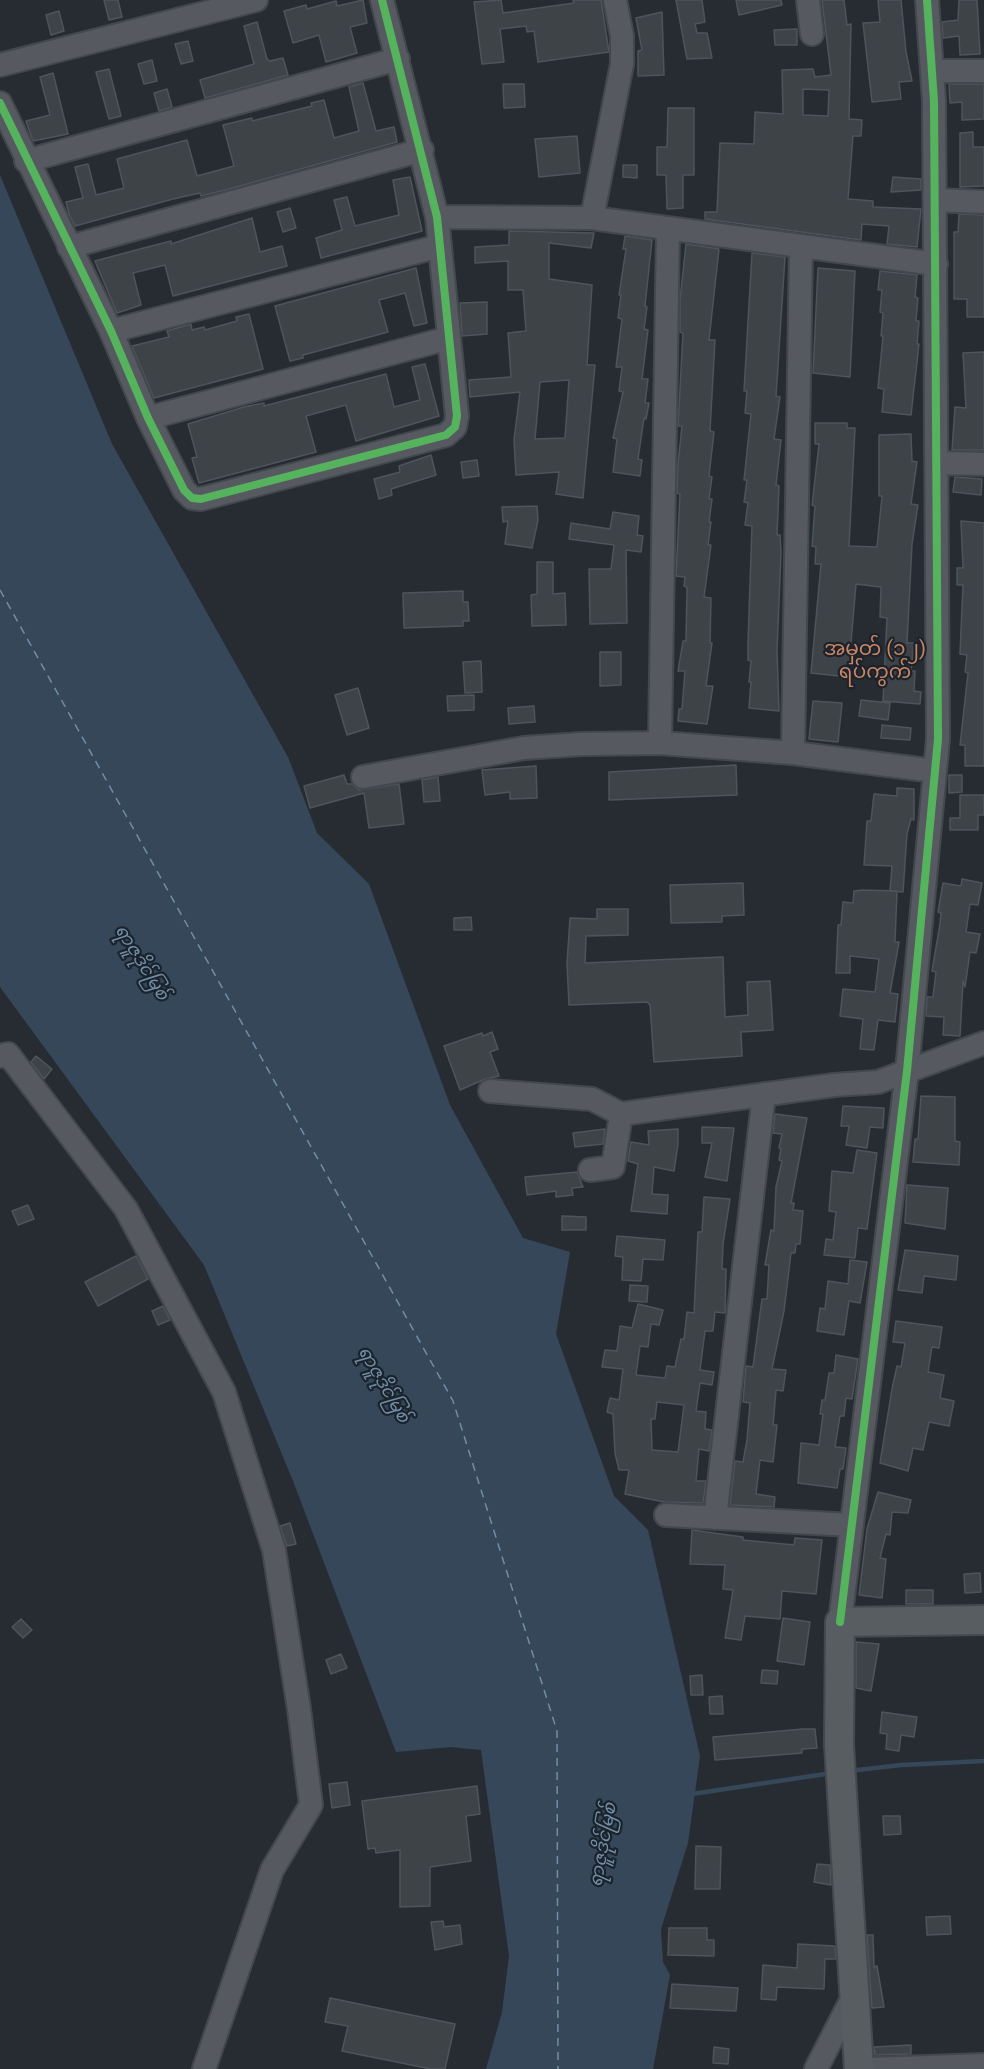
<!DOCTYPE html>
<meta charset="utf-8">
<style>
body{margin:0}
canvas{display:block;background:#262c32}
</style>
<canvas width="984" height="2069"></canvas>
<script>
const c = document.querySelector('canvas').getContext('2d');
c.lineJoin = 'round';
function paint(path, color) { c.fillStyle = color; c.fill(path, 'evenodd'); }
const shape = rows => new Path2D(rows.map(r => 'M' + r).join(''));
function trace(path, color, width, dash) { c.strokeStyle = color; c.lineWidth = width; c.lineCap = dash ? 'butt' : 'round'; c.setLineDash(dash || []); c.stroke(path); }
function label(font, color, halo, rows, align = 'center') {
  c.font = font + ' Roboto,"Noto Sans Myanmar",sans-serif'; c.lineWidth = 4.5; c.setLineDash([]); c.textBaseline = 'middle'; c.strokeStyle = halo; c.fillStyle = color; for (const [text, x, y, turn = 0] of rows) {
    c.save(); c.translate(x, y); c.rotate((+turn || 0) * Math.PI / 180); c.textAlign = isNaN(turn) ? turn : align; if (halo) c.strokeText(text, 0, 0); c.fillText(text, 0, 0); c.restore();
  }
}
paint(shape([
 [0,175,112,444,288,757,317,833,369,884,450,1105,523,1238,570,1252,556,1334,614,1496,648,1530,700,1756,688,1843,661,1929,663,1962,670,1975,653,2069,486,2069,502,2012,509,1956,481,1750,451,1747,396,1752,293,1481,204,1265,0,987]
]), '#354759');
trace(shape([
 [849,1771,901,1765,984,1761],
 [692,1794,832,1773]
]), '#354759', 4.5);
trace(shape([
 [0,590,453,1401,557,1731,558,2069]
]), '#728da6', 1.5, [8, 6]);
const building = shape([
 [104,0,118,0,122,17,109,20,104,0],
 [363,0,367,23,350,27,357,53,326,62,319,35,293,43,284,11,306,5,307,9,336,1,337,6,363,0],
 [501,0,503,13,574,3,573,0,601,0,609,52,538,62,534,31,527,32,526,26,500,29,504,62,482,64,474,2,501,0],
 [676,0,702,0,705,22,695,24,697,33,707,33,712,58,687,59,676,0],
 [736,0,781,0,782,5,739,15,736,0],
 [822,0,844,0,847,25,851,24,849,119,862,120,861,136,853,136,848,199,873,201,873,207,921,209,917,247,887,244,889,226,862,224,861,240,705,219,705,212,717,212,720,143,754,144,755,112,783,114,782,70,813,69,815,77,831,75,822,0],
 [803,89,829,90,828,116,803,115,803,89],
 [878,0,901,0,906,52,912,81,899,82,901,99,872,102,863,23,880,22,878,0],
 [959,0,977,0,980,54,960,55,959,36,943,38,942,22,958,20,959,0],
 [59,11,64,31,51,35,46,15,59,11],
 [662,12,664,75,638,76,638,51,642,50,636,18,662,12],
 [257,22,267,59,270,61,283,58,288,75,205,98,200,80,254,64,244,26,257,22],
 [797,29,797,45,775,45,774,30,797,29],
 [188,41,193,61,181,64,175,44,188,41],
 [152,60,157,81,144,84,138,64,152,60],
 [109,69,121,116,109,119,96,72,109,69],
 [53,73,68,134,33,141,26,121,50,115,40,77,53,73],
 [363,83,376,131,394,127,397,142,229,189,201,196,200,193,173,199,75,226,69,214,66,202,83,198,75,167,88,164,96,195,124,188,117,159,187,140,197,176,234,166,223,125,252,118,252,121,312,106,311,103,324,100,334,138,359,131,349,87,363,83],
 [503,84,524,84,525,107,504,108,503,84],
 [949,84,984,84,984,119,962,120,962,102,950,103,949,84],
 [167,89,172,107,159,111,154,93,167,89],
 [668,108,694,108,694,175,683,175,683,208,667,209,666,175,657,175,657,147,667,147,668,108],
 [973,132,973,147,984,147,984,186,960,187,960,133,973,132],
 [577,136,580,173,539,177,535,139,577,136],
 [623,165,637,165,637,178,623,177,623,165],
 [410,177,422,231,321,258,316,238,342,230,334,200,347,197,355,226,399,215,393,180,410,177],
 [893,177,921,179,921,190,891,192,893,177],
 [290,208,296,228,283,232,277,212,290,208],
 [959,214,984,215,984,317,967,317,967,299,954,299,954,232,958,232,959,214],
 [252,218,260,252,282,246,287,266,173,296,165,265,133,273,141,305,117,313,95,261,140,249,171,241,171,244,252,218],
 [509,231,594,233,591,248,549,243,549,279,592,285,587,365,595,365,583,498,556,494,559,472,516,475,514,440,520,392,470,397,469,380,511,377,508,333,526,331,523,290,508,290,508,261,475,263,475,247,509,245,509,231],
 [569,380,565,438,535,439,540,382,569,380],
 [625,236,652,240,645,306,647,307,644,329,648,330,642,379,648,379,645,403,649,403,646,419,644,418,638,459,642,460,640,476,613,472,617,439,613,438,623,392,619,391,622,367,616,367,622,319,618,318,621,295,619,295,626,249,623,249,625,236],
 [686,244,719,249,709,340,715,340,710,431,714,432,709,476,712,477,709,499,712,499,709,522,711,522,708,545,711,545,704,597,711,598,710,643,712,643,706,686,713,686,707,724,678,721,679,709,682,709,685,671,678,671,683,641,686,641,687,587,684,586,685,577,676,576,680,494,677,493,678,464,682,426,678,426,683,333,680,332,680,300,686,244],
 [752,253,785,257,776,396,780,397,774,439,781,440,776,485,779,486,777,535,780,535,781,552,777,650,779,711,749,708,751,682,749,682,751,661,748,660,748,642,752,526,745,525,748,503,744,502,747,480,744,480,751,414,745,413,747,391,744,391,752,253],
 [416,268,427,323,414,326,405,293,379,300,388,332,303,355,303,358,290,361,275,306,416,268],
 [818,268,855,271,850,377,813,373,818,268],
 [880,271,917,275,915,297,918,298,916,321,919,321,917,344,919,344,911,415,882,412,884,389,878,388,883,336,881,336,883,313,880,312,882,290,878,290,880,271],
 [487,302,487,334,462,336,460,303,487,302],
 [249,314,263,369,154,398,132,346,169,337,167,331,191,324,192,330,204,327,205,330,237,321,236,317,249,314],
 [984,352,984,450,952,450,955,407,966,408,963,353,984,352],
 [425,364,439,416,356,441,346,405,306,416,316,452,199,483,192,458,197,457,188,424,244,407,264,403,264,406,386,374,394,407,420,400,412,367,425,364],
 [815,423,847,423,847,428,855,428,849,546,877,547,882,496,879,496,879,435,911,434,912,461,917,462,911,504,918,505,912,544,907,643,914,643,911,671,915,671,914,691,921,692,920,704,883,701,887,618,880,617,881,587,856,584,848,677,811,673,821,564,815,564,816,547,812,546,815,506,812,505,819,444,815,444,815,423],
 [431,455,436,475,391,489,392,495,379,499,374,479,400,472,399,466,431,455],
 [477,460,479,476,463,478,461,462,477,460],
 [955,477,982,479,981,495,953,492,955,477],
 [537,506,538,520,532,548,505,544,508,521,503,522,502,507,537,506],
 [613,512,639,516,637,535,643,536,641,552,626,550,627,623,590,624,589,569,611,569,614,545,569,539,571,523,610,529,613,512],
 [961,521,984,523,984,766,965,766,965,745,960,745,968,673,965,672,967,655,960,654,963,585,957,585,957,568,963,568,961,521],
 [537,562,553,562,553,594,565,593,566,625,532,626,531,595,537,594,537,562],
 [463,591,463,602,468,602,469,621,463,621,463,626,404,628,403,593,463,591],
 [600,652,621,652,621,685,600,686,600,652],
 [481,661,482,692,465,693,463,662,481,661],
 [358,688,369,728,347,735,335,695,358,688],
 [474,695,474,710,448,711,447,696,474,695],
 [861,700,890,703,888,720,859,716,861,700],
 [813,701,842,703,838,742,809,739,813,701],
 [534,706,535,722,509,724,508,708,534,706],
 [882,725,911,728,910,740,881,738,882,725],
 [736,765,737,795,609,800,609,772,736,765],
 [536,766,537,798,510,799,510,792,485,795,482,770,536,766],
 [344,775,347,784,352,784,359,790,399,784,404,824,369,828,364,793,310,808,304,786,344,775],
 [949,775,962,775,962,792,949,793,949,775],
 [438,777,440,801,424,802,422,780,438,777],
 [897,788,914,789,914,820,911,819,907,834,903,892,890,891,892,866,864,865,867,821,871,821,874,794,897,796,897,788],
 [960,795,984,795,984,815,978,815,978,830,950,830,950,818,960,818,960,795],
 [962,879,982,883,978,905,970,904,966,932,980,934,976,953,970,952,965,987,963,981,960,1036,943,1035,944,1017,926,1016,927,997,933,997,936,972,932,971,940,924,941,913,938,912,943,883,961,886,962,879],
 [743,883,744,915,722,916,722,922,671,923,670,885,743,883],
 [863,890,897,891,895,942,899,942,890,993,898,994,895,1022,878,1020,874,1050,860,1049,863,1019,840,1016,843,989,875,992,879,959,850,956,850,973,836,973,838,925,841,925,843,902,853,903,854,891,863,890],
 [597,909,628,909,628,935,586,936,585,963,723,957,725,1017,748,1015,747,982,770,981,773,1030,741,1032,742,1056,654,1062,650,1005,647,1002,569,1005,567,964,570,918,597,919,597,909],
 [471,917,472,930,454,930,454,918,471,917],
 [492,1032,498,1049,490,1052,499,1076,485,1079,460,1090,444,1046,482,1033,483,1036,492,1032],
 [36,1056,52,1069,44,1079,31,1062,36,1056],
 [921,1096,955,1097,955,1141,960,1142,959,1165,913,1162,915,1139,918,1139,921,1096],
 [843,1106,884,1108,883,1128,870,1127,867,1148,846,1145,849,1126,841,1126,843,1106],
 [775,1114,807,1118,791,1203,794,1203,793,1210,803,1211,800,1244,796,1244,795,1253,791,1253,784,1311,772,1369,786,1370,783,1391,776,1390,773,1425,777,1425,773,1462,760,1460,756,1494,775,1497,774,1507,730,1505,735,1461,743,1462,747,1440,750,1403,743,1402,746,1366,753,1367,762,1299,767,1299,769,1265,765,1265,771,1230,774,1231,776,1187,782,1161,779,1160,781,1149,779,1148,782,1134,773,1133,775,1114],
 [702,1127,734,1128,727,1181,705,1177,712,1143,702,1143,702,1127],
 [605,1129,603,1144,575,1147,573,1133,605,1129],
 [678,1129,678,1144,674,1171,654,1167,652,1194,668,1195,667,1214,631,1211,638,1164,628,1161,631,1142,649,1145,648,1131,678,1129],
 [857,1150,877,1153,867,1229,858,1228,855,1258,824,1255,826,1239,833,1240,836,1212,829,1211,832,1171,853,1173,857,1150],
 [577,1172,583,1187,572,1188,573,1195,556,1197,556,1191,527,1195,525,1177,577,1172],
 [907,1185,948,1188,945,1229,905,1223,907,1185],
 [704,1197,730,1199,723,1244,722,1269,726,1269,725,1313,715,1312,713,1331,705,1331,700,1370,714,1372,712,1385,700,1383,696,1411,706,1412,705,1429,712,1430,709,1451,699,1449,696,1481,706,1481,703,1503,664,1502,625,1494,629,1470,619,1470,615,1453,613,1414,607,1412,610,1398,619,1400,623,1369,602,1367,605,1350,617,1351,620,1326,632,1328,638,1304,663,1310,659,1325,651,1324,648,1347,640,1346,636,1375,665,1378,667,1366,675,1367,681,1339,684,1339,687,1312,694,1313,698,1232,702,1232,704,1197],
 [657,1402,684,1405,678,1452,652,1450,651,1419,655,1419,657,1402],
 [28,1205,34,1219,18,1225,12,1211,28,1205],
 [562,1216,586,1217,586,1230,562,1230,562,1216],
 [617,1236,665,1240,663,1260,643,1259,641,1281,622,1280,623,1257,615,1256,617,1236],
 [905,1250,958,1256,956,1280,924,1276,922,1293,898,1290,905,1250],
 [136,1256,148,1279,98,1306,85,1282,136,1256],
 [850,1260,867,1262,860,1303,849,1301,844,1335,817,1331,820,1308,825,1309,828,1281,848,1284,850,1260],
 [630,1285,648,1286,647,1302,629,1301,630,1285],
 [163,1306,170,1320,158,1325,152,1311,163,1306],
 [896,1321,942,1327,939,1348,932,1347,928,1372,944,1375,940,1398,954,1401,949,1426,929,1422,923,1450,913,1448,908,1471,880,1463,892,1389,897,1366,901,1367,905,1343,893,1342,896,1321],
 [836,1355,858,1359,852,1399,846,1398,844,1416,840,1416,835,1447,846,1448,843,1469,840,1469,837,1488,798,1483,801,1443,819,1445,823,1414,820,1414,822,1400,825,1400,829,1373,834,1373,836,1355],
 [878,1492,911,1500,908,1513,892,1512,890,1535,886,1534,880,1558,886,1559,882,1598,859,1595,867,1529,878,1492],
 [290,1523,296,1544,287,1546,280,1526,290,1523],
 [692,1530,743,1537,743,1540,794,1545,795,1538,822,1540,816,1594,782,1591,780,1619,745,1616,741,1640,725,1638,733,1590,723,1589,725,1565,690,1564,692,1530],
 [980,1573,981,1592,965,1593,964,1574,980,1573],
 [906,1590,933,1590,933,1604,906,1604,906,1590],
 [783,1618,810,1622,804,1665,777,1661,783,1618],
 [21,1619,32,1630,23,1638,12,1627,21,1619],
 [856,1642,879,1644,871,1691,856,1688,856,1642],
 [341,1654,347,1668,331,1674,326,1660,341,1654],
 [762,1670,778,1671,777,1684,761,1683,762,1670],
 [702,1675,703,1695,691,1695,690,1676,702,1675],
 [722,1696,723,1714,710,1714,709,1697,722,1696],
 [882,1712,917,1717,914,1737,901,1735,899,1751,886,1749,887,1734,880,1733,882,1712],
 [803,1729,815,1729,817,1748,802,1749,802,1753,715,1760,713,1737,803,1729],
 [347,1782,350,1805,332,1808,329,1784,347,1782],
 [477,1786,480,1814,466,1816,471,1861,430,1867,430,1906,400,1907,400,1850,376,1853,375,1848,368,1849,362,1801,477,1786],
 [883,1816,900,1816,901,1834,884,1835,883,1816],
 [696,1846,721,1847,720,1889,695,1889,696,1846],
 [817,1864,830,1865,831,1885,814,1882,817,1864],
 [950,1916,951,1934,927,1935,926,1917,950,1916],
 [443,1921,444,1927,460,1925,462,1944,435,1950,431,1922,443,1921],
 [669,1928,707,1928,707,1940,714,1940,714,1956,668,1955,669,1928],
 [867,1935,873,1935,874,1967,877,1966,884,2007,872,2008,867,1935],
 [798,1944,835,1946,836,1959,825,1959,824,1989,777,1987,776,2000,761,1999,763,1965,797,1968,798,1944],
 [672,1984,738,1988,736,2011,670,2008,672,1984],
 [330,1998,455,2024,445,2069,431,2069,342,2051,348,2026,325,2022,330,1998],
 [911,2045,911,2054,875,2055,874,2047,911,2045],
 [714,2047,729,2049,728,2064,713,2063,714,2047]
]);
paint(building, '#3e4348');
trace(building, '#4e545a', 1.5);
const minor = shape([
 [808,0,812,34],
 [0,65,256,0],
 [932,71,984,71],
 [0,103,111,331,148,418,184,490,192,498,201,499,446,435,455,427,457,416,437,217,382,0],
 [26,161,398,59],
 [935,200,984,202],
 [437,217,592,218,936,264],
 [592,218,622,64,622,36,615,0],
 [69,247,422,150],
 [111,331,440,246],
 [148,418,449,338],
 [938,463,984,464],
 [660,743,668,228],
 [793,753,801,246],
 [363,777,524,748,582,744,660,743,793,753,935,771],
 [0,1056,8,1054,126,1209,224,1392,274,1550,299,1709,311,1805,272,1870,204,2069],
 [490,1091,592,1099,621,1114,834,1085,878,1082,984,1043],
 [590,1170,613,1167,621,1114],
 [666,1515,852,1525],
 [715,1518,764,1094],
 [840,1622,907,1071,938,739,934,101,927,0],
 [816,2069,854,1995],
 [871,2069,984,2065]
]);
const major = shape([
 [859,2069,839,1744,840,1622,984,1620]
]);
trace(minor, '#44484d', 26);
trace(major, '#44494f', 32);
trace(minor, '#565a60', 22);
trace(major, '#585d62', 28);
trace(shape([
 [0,103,111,331,148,418,184,490,192,498,201,499,446,435,455,427,457,416,437,217,382,0],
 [840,1622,907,1071,938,739,934,101,927,0]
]), '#56b35d', 8);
label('italic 18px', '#728da6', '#1b232c', [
 ["ရာဇူဒိုင်မြစ်",141,963,58],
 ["ရာဇူဒိုင်မြစ်",383,1385,60],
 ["ရာဇူဒိုင်မြစ်",604,1845,-80]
]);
label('20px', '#cc8563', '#1b232c', [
 ["အမှတ် (၁၂)",875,650],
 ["ရပ်ကွက်",875,673]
]);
</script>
